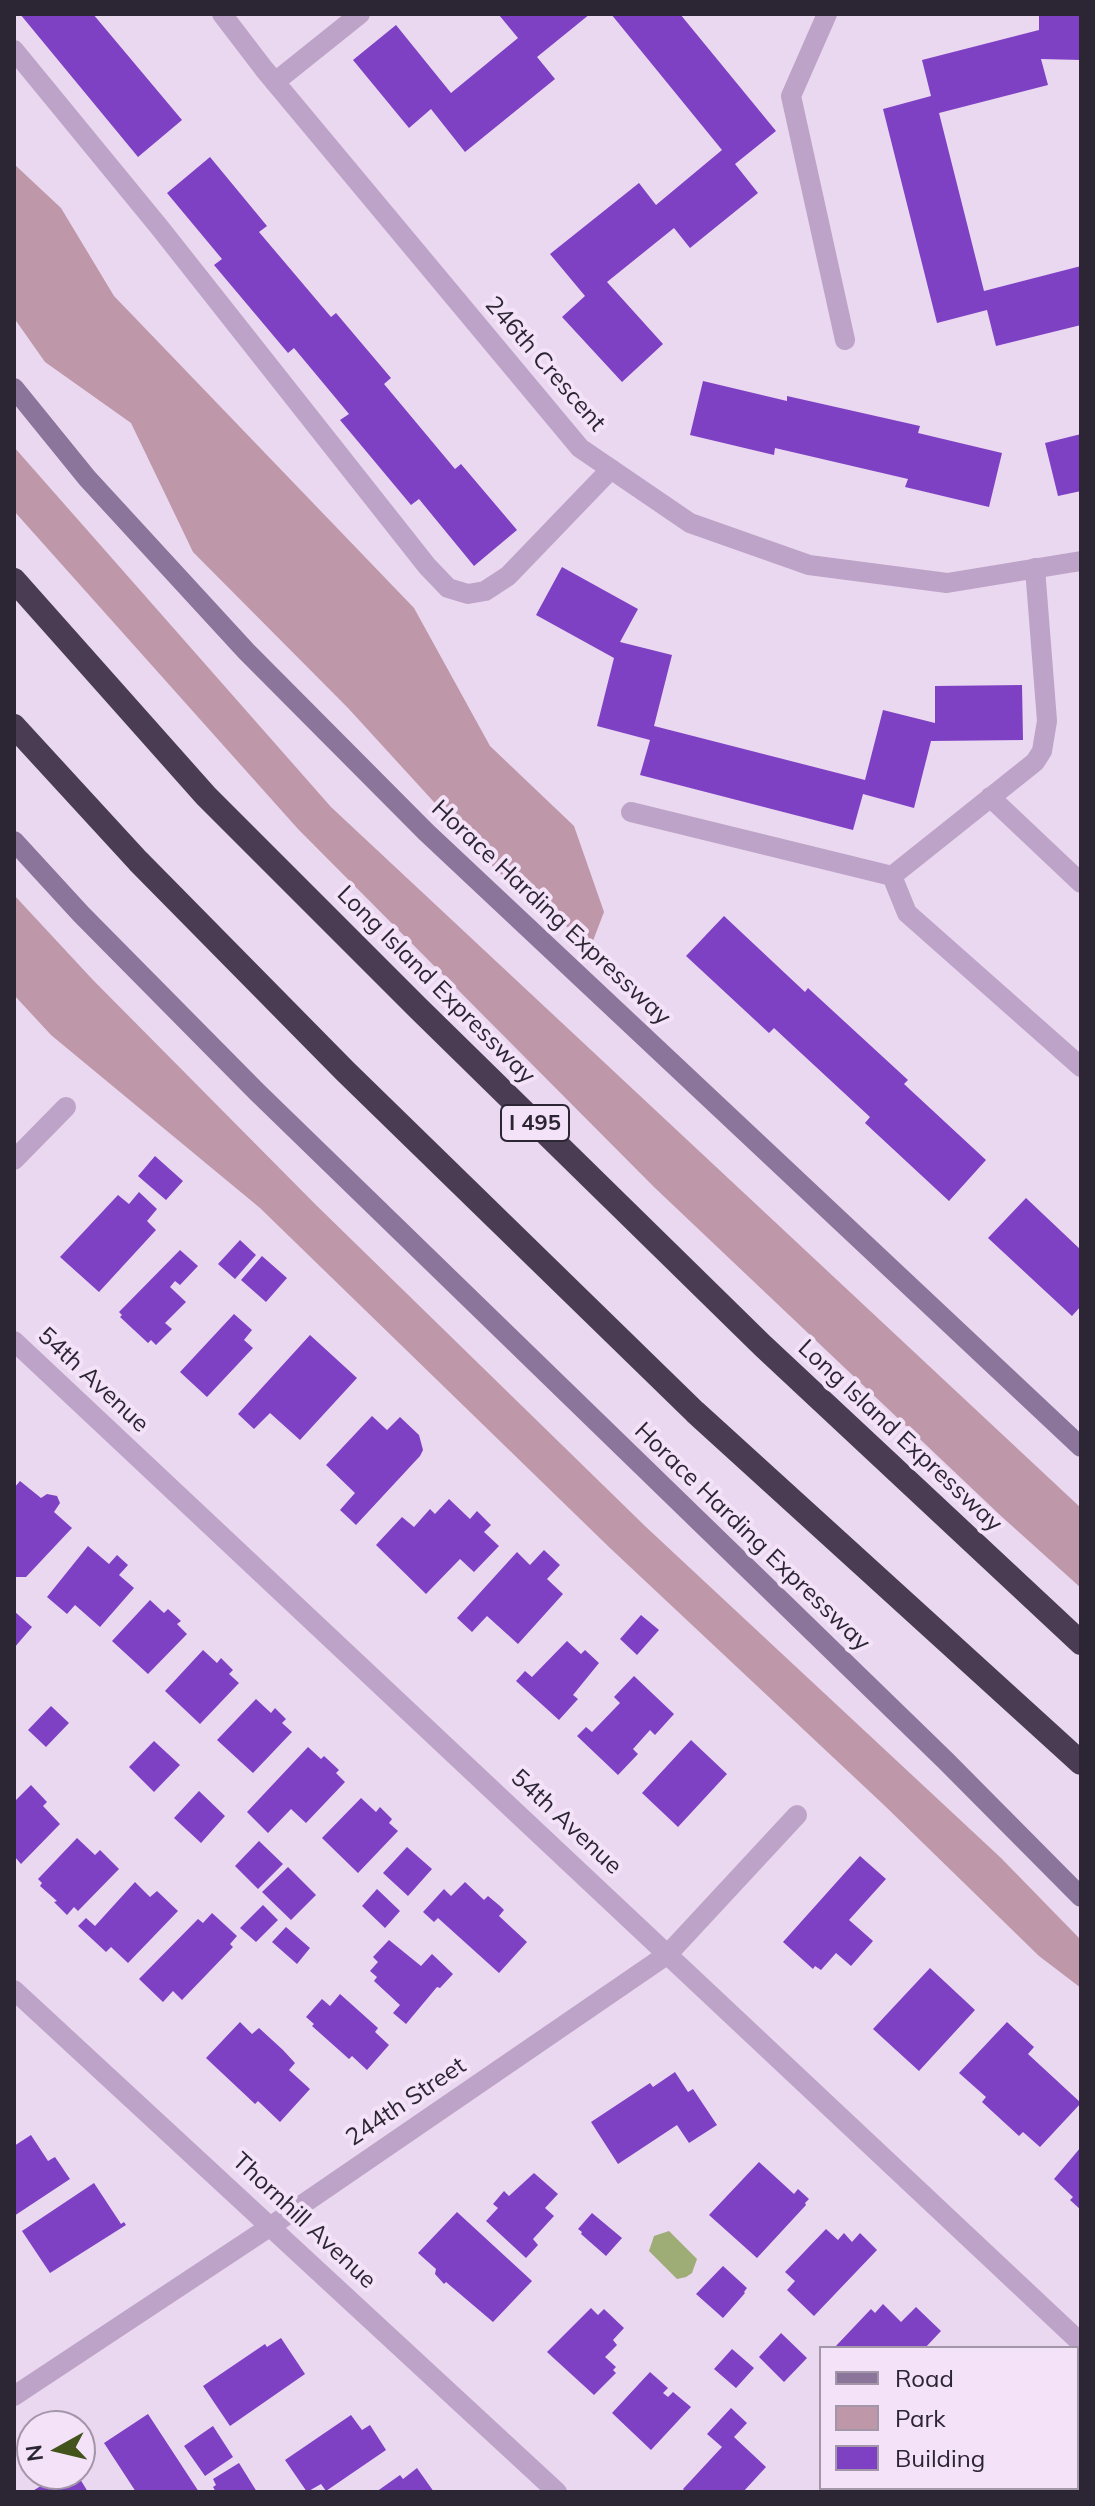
<!DOCTYPE html>
<style>
body{margin:0}
#map{position:relative;width:1095px;height:2506px;overflow:hidden;background:#ead7f0;font-family:Mulish,sans-serif}
canvas{display:block}
.frame{position:absolute;inset:0;border:16px solid #2c2533;pointer-events:none}
.legend{position:absolute;left:819px;top:2346px;width:260px;height:144px;box-sizing:border-box;background:#f3e2f8;border:2px solid #a396a9;margin:0;padding:10px 14px;list-style:none;font-size:24px;color:#2c2533}
.legend li{display:flex;align-items:center;gap:16px;height:40px}
.legend b{width:40px;border:2px solid #a396a9}
.north{position:absolute;left:16px;top:2410px;width:80px;height:80px;box-sizing:border-box;background:#f3e2f8;border:2px solid #a396a9;border-radius:50%;rotate:262deg;font-size:22px;font-weight:700;line-height:32px;text-align:center;color:#2c2533}
.north::after{content:'';display:block;margin:auto;width:28px;height:36px;background:#43531c;clip-path:polygon(50% 0,100% 100%,50% 72%,0 100%)}
</style>
<div id="map">
<canvas width="1095" height="2506"></canvas>
<div class="frame"></div>
<ul class="legend">
<li><b style="height:10px;background:#8b759b"></b>Road</li>
<li><b style="height:22px;background:#be97a8"></b>Park</li>
<li><b style="height:22px;background:#7e41c4"></b>Building</li>
</ul>
<div class="north">N</div>
</div>
<script>
const c = document.querySelector('canvas').getContext('2d');
c.lineJoin = 'round';
function paint(path, color) { c.fillStyle = color; c.fill(path, 'evenodd'); }
const shape = rows => new Path2D(rows.map(r => 'M' + r).join(''));
function trace(path, color, width, dash) { c.strokeStyle = color; c.lineWidth = width; c.lineCap = dash ? 'butt' : 'round'; c.setLineDash(dash || []); c.stroke(path); }
function label(font, color, halo, rows, align = 'center') {
  c.font = font + ' Mulish,sans-serif'; c.lineWidth = 8; c.setLineDash([]); c.textBaseline = 'middle'; c.strokeStyle = halo; c.fillStyle = color; for (const [text, x, y, turn = 0] of rows) {
    c.save(); c.translate(x, y); c.rotate((+turn || 0) * Math.PI / 180); c.textAlign = isNaN(turn) ? turn : align; if (halo) c.strokeText(text, 0, 0); c.fillText(text, 0, 0); c.restore();
  }
}
paint(shape([
 [14,164,61,208,114,296,414,608,490,746,574,826,604,912,591,946,497,871,348,708,193,552,131,423,45,362,14,318],
 [14,447,331,807,1081,1508,1081,1588,1001,1516,654,1187,298,829,14,511],
 [14,895,93,980,316,1205,646,1527,1001,1858,1081,1940,1081,1988,1039,1956,885,1806,610,1548,260,1208,51,1035,14,995]
]), '#be97a8');
paint(shape([
 [669,2231,697,2259,692,2273,686,2277,677,2279,649,2251,654,2236]
]), '#9eac76');
paint(shape([
 [20,14,93,14,182,120,138,157],
 [501,14,590,14,537,57,555,79,465,152,431,109,409,128,353,60,396,25,451,93,518,38,499,15],
 [611,14,680,14,776,131,735,164,758,193,690,248,674,228,607,282,663,344,622,382,562,317,585,296,550,254,639,183,656,205,722,150],
 [1039,14,1081,14,1081,60,1041,59,1048,85,939,113,984,291,1081,266,1081,325,996,346,987,310,937,323,883,109,931,96,922,60,1039,30],
 [210,157,267,226,259,232,331,317,336,313,391,378,384,384,455,469,461,464,517,530,474,566,419,499,411,505,340,420,349,414,294,348,288,353,214,265,222,259,167,193],
 [703,381,787,401,787,396,920,426,918,433,1002,453,989,507,905,487,908,479,775,448,774,455,690,435],
 [1081,434,1081,491,1058,496,1045,443],
 [562,567,638,609,620,642,672,655,654,726,865,780,883,710,935,723,935,686,1022,685,1023,740,931,741,914,808,863,794,853,830,640,775,650,740,597,726,614,658,536,615],
 [724,916,805,992,808,988,908,1080,904,1084,986,1160,949,1201,865,1123,870,1117,774,1028,769,1033,686,956],
 [155,1156,183,1181,166,1200,138,1176],
 [139,1192,157,1209,147,1221,156,1230,99,1292,60,1257,118,1195,129,1204],
 [1026,1198,1081,1250,1081,1306,1072,1316,988,1238],
 [240,1240,256,1255,235,1279,218,1264],
 [180,1250,198,1266,180,1285,175,1281,170,1287,186,1302,165,1323,172,1329,156,1345,151,1340,148,1343,120,1317,122,1315,119,1312],
 [262,1256,287,1278,266,1302,241,1280],
 [234,1314,252,1330,244,1340,253,1348,207,1397,180,1372],
 [310,1335,357,1378,300,1440,270,1413,254,1429,238,1414],
 [372,1416,387,1430,400,1417,419,1435,423,1450,420,1456,356,1525,340,1510,355,1493,326,1465],
 [20,1481,41,1498,47,1494,57,1496,60,1503,54,1512,72,1528,26,1577,14,1577,14,1488],
 [449,1499,470,1519,477,1511,491,1525,484,1532,499,1546,474,1572,460,1559,426,1594,376,1545,402,1517,414,1527,430,1509,435,1514],
 [88,1546,109,1564,117,1555,128,1565,119,1575,134,1588,100,1627,75,1605,67,1614,47,1597],
 [544,1550,560,1565,547,1579,563,1594,518,1644,487,1616,472,1632,457,1618,517,1552,530,1565],
 [150,1600,164,1613,168,1609,181,1621,177,1624,187,1634,148,1674,112,1641],
 [14,1611,32,1627,14,1648],
 [641,1615,659,1630,637,1655,620,1639],
 [567,1641,581,1654,585,1650,599,1663,573,1695,578,1699,559,1720,516,1681,525,1671,532,1677],
 [203,1650,217,1663,221,1658,233,1670,229,1674,239,1683,200,1724,165,1691],
 [634,1676,674,1714,655,1735,650,1730,633,1749,638,1754,618,1775,577,1736,586,1727,592,1732,620,1703,614,1697],
 [256,1699,271,1713,275,1708,286,1719,282,1723,292,1732,253,1773,217,1740],
 [51,1706,69,1723,46,1747,28,1730],
 [691,1740,727,1774,678,1827,642,1793],
 [154,1741,180,1765,154,1792,129,1767],
 [308,1747,321,1759,324,1756,339,1770,336,1773,345,1782,306,1823,291,1809,268,1833,247,1812],
 [31,1785,47,1802,43,1806,60,1824,21,1864,14,1856,14,1802],
 [199,1791,225,1816,201,1843,174,1818],
 [361,1798,376,1812,380,1807,392,1819,389,1823,398,1831,358,1873,322,1838],
 [77,1838,95,1855,100,1850,119,1869,78,1911,74,1907,67,1915,54,1902,57,1901,40,1886,42,1883,38,1879],
 [259,1841,283,1864,258,1889,235,1866],
 [407,1847,432,1869,408,1896,383,1873],
 [860,1856,886,1879,849,1920,873,1941,851,1966,836,1953,821,1970,815,1966,813,1969,783,1942],
 [288,1867,316,1895,291,1920,262,1892],
 [135,1882,150,1897,157,1891,178,1911,128,1963,111,1947,106,1952,78,1926,86,1918,95,1926],
 [465,1882,484,1900,488,1896,500,1906,504,1910,499,1916,527,1942,499,1973,438,1918,434,1922,423,1912,444,1889,451,1896],
 [377,1889,400,1911,385,1928,362,1906],
 [263,1905,278,1920,256,1942,240,1928],
 [212,1913,237,1936,230,1944,233,1947,182,2000,173,1991,163,2002,139,1979,198,1919,203,1923],
 [286,1927,310,1948,297,1964,272,1942],
 [389,1940,421,1966,432,1954,453,1974,440,1988,437,1987,406,2024,393,2013,400,2005,374,1981,377,1977,370,1971,378,1962,373,1957],
 [930,1968,975,2010,919,2071,873,2029],
 [340,1994,378,2028,375,2032,389,2045,367,2070,352,2056,349,2059,312,2026,314,2024,306,2017,322,1999,330,2006],
 [240,2022,252,2034,259,2028,283,2050,295,2063,289,2070,310,2089,280,2122,258,2101,255,2104,206,2058],
 [1007,2022,1034,2047,1028,2054,1081,2103,1040,2147,1023,2132,1019,2136,982,2102,986,2097,959,2073],
 [675,2072,688,2092,693,2089,717,2125,689,2143,677,2125,618,2164,591,2122,650,2083,653,2087],
 [31,2135,48,2161,55,2157,70,2179,14,2216,14,2146],
 [1081,2147,1081,2210,1070,2200,1073,2197,1054,2179],
 [759,2162,794,2194,798,2189,809,2199,805,2203,806,2205,757,2258,709,2215],
 [534,2173,558,2194,545,2208,554,2216,533,2239,538,2245,526,2258,486,2221,498,2208,493,2204,504,2191,509,2196],
 [94,2183,121,2224,124,2222,126,2225,50,2273,22,2231],
 [457,2212,532,2281,493,2322,446,2282,444,2284,435,2274,436,2269,418,2253],
 [592,2213,622,2238,606,2256,581,2234,582,2232,578,2229],
 [826,2229,838,2240,844,2233,852,2242,860,2233,877,2250,814,2316,787,2290,795,2281,785,2272],
 [723,2266,747,2288,744,2292,745,2293,723,2318,696,2294],
 [883,2304,901,2322,916,2307,941,2331,925,2348,834,2348,871,2309,875,2313],
 [591,2308,598,2315,604,2309,624,2328,613,2340,617,2345,605,2357,616,2367,613,2370,616,2373,594,2395,547,2352],
 [781,2333,807,2358,784,2382,759,2357],
 [281,2338,305,2374,230,2426,203,2386,265,2344,267,2347],
 [732,2349,754,2368,736,2388,714,2369],
 [650,2372,668,2388,663,2393,668,2397,673,2392,691,2407,651,2450,612,2413],
 [731,2408,747,2423,734,2437,766,2467,743,2492,686,2492,683,2489,722,2447,707,2434],
 [148,2414,199,2492,136,2492,104,2443],
 [351,2415,362,2430,370,2425,386,2450,326,2491,321,2484,307,2492,285,2460],
 [213,2426,233,2457,205,2476,184,2446],
 [1077,2462,1081,2465,1081,2492,985,2492,989,2488,1077,2488],
 [239,2463,257,2492,216,2492,213,2487,216,2485,213,2479],
 [417,2468,434,2492,376,2492,400,2475,403,2479],
 [60,2474,64,2474,67,2478,77,2474,88,2492,31,2492]
]), '#7e41c4');
trace(shape([
 [827,14,791,96,845,340],
 [14,50,160,228,427,566,448,588,468,594,485,591,508,576,611,469],
 [275,82,360,14],
 [990,797,1081,883],
 [631,812,892,876,1035,762,1042,751,1047,721,1035,568],
 [892,876,907,913,1081,1067]
]), '#bca3c7', 20);
trace(shape([
 [222,14,264,69,580,448,690,523,809,565,947,583,1081,561],
 [14,1160,66,1107],
 [14,1341,1081,2343],
 [14,1990,557,2492],
 [14,2396,271,2226,668,1954,797,1815]
]), '#bca3c7', 20);
trace(shape([
 [14,388,87,478,246,651,426,832,1081,1447],
 [14,841,81,914,257,1092,945,1760,1081,1897]
]), '#8b759b', 20);
trace(shape([
 [14,580,206,796,418,1008,763,1346,1081,1643],
 [14,726,138,861,345,1071,695,1412,1081,1763]
]), '#493c53', 24);
for (const [x, y, w] of [
 [535,1123,68]
]) { const box = new Path2D(); box.roundRect(x - w / 2, y - 18, w, 36, 6); c.fillStyle = '#f3e2f8'; c.fill(box); trace(box, '#2c2533', 2); }
label('bold 22px', '#2c2533', null, [
 ["I 495",535,1123]
]);
label('24px', '#2c2533', '#f3e2f8', [
 ["246th Crescent",545,364,49],
 ["Horace Harding Expressway",551,913,43],
 ["Long Island Expressway",436,985,45],
 ["54th Avenue",93,1380,43],
 ["Long Island Expressway",900,1436,43],
 ["Horace Harding Expressway",752,1537,44],
 ["54th Avenue",566,1822,43],
 ["244th Street",406,2102,-34],
 ["Thornhill Avenue",304,2221,43]
]);
</script>
